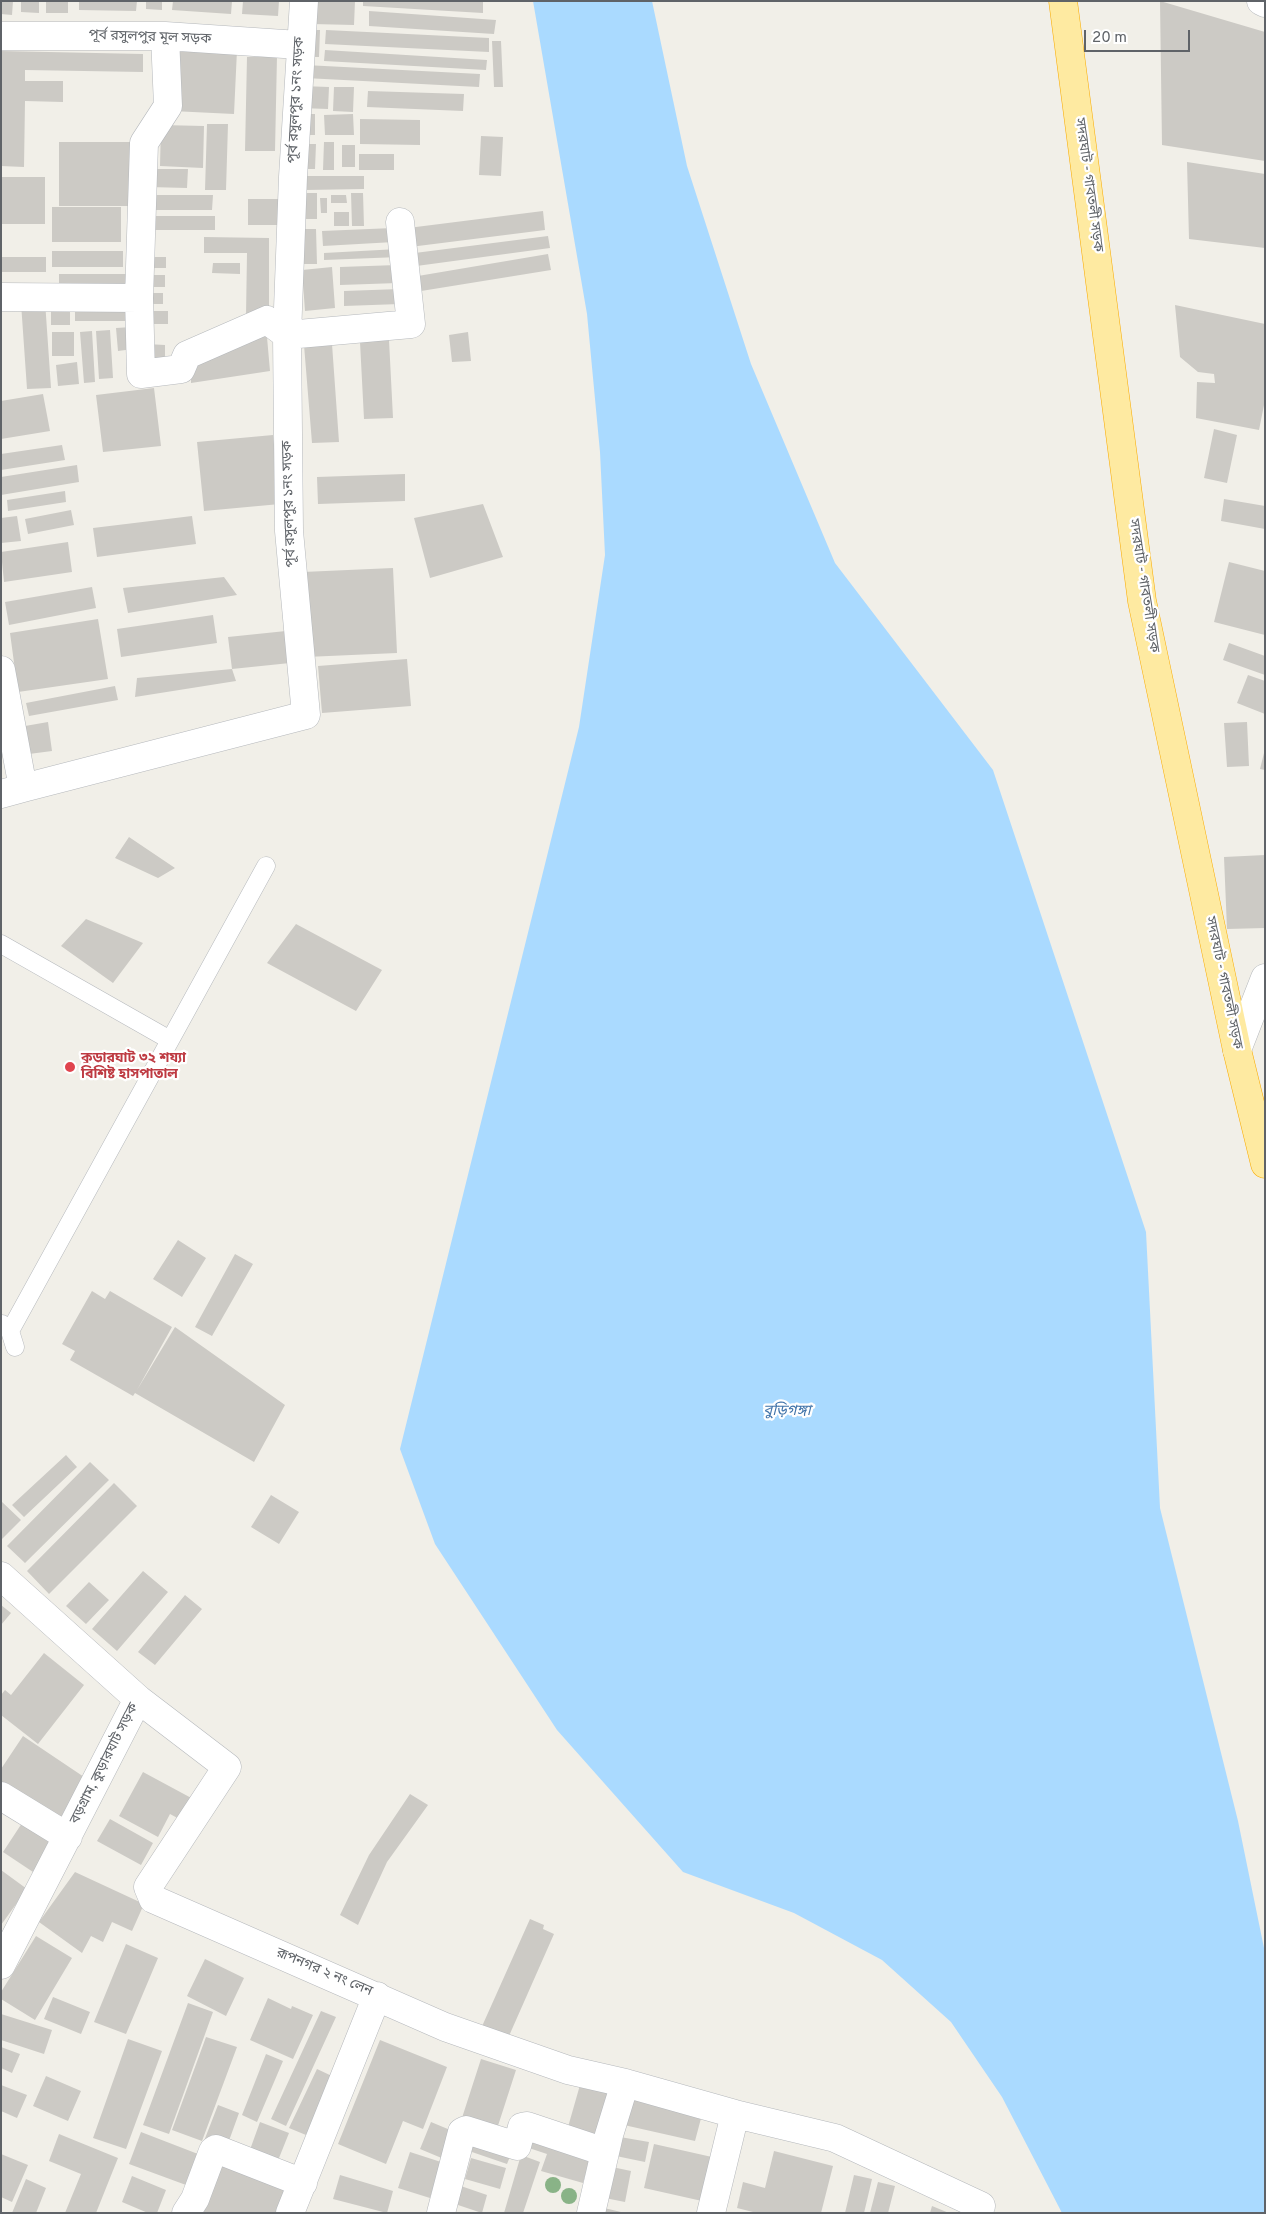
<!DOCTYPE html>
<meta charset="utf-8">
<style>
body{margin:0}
#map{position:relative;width:1266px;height:2214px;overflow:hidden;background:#f1efe8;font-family:Overpass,sans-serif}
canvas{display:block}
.frame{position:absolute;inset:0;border:2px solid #5f6368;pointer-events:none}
.scale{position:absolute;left:1084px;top:30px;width:106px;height:22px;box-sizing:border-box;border:2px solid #5f6368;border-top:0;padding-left:6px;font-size:15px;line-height:18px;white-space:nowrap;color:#5f6368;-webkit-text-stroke:4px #fff;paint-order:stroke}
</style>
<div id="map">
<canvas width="1266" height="2214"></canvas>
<div class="frame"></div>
<div class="scale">20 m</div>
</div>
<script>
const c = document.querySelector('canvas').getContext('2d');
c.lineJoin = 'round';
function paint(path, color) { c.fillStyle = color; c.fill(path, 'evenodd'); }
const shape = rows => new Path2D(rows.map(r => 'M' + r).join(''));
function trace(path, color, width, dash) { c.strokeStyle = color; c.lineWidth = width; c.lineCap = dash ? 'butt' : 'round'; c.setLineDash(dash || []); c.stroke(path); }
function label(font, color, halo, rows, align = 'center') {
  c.font = font + ' Overpass,"Noto Sans Bengali",sans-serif'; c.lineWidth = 4.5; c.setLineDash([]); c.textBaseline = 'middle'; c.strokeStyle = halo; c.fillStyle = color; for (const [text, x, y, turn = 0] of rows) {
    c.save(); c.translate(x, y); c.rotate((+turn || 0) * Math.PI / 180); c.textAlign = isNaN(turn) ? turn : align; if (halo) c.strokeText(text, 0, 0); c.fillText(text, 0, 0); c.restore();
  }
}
paint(shape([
 [533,1,652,1,687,166,751,364,835,563,993,770,1146,1232,1160,1508,1238,1821,1265,1953,1265,2213,1062,2213,1002,2097,951,2022,882,1960,794,1913,683,1872,557,1730,435,1544,400,1449,579,727,605,555,600,452,587,314]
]), '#aadaff');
paint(shape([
 [1,1,13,1,12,15,1,14],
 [21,1,39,1,39,13,21,12],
 [46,1,68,1,68,13,46,13],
 [79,1,137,1,136,11,79,10],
 [146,1,162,1,162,10,146,9],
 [173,1,232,1,231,14,172,10],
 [243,1,279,1,278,16,242,14],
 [314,1,355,1,354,25,312,24],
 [363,1,483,1,483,13,363,6],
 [1160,1,1265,32,1265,161,1162,145],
 [369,11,496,20,494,34,369,26],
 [306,30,320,30,319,57,306,57],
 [326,30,489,38,489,52,325,44],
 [492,41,501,41,503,87,494,87],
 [175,48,237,50,234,114,172,111],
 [325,50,487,60,486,70,324,61],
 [1,51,143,54,143,72,25,70,25,81,63,81,63,102,25,101,24,167,1,166],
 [277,56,275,151,245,151,247,57],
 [305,65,480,74,479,87,305,78],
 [301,86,329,87,328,109,300,108],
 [334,87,354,87,353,112,333,111],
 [368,91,464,94,463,111,367,107],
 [302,114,315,114,315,135,302,135],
 [353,114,354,135,325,135,324,115],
 [360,119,420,120,420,145,360,144],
 [207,124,228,124,226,190,205,190],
 [161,125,204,126,203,168,160,166],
 [481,136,503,137,501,176,479,175],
 [59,142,136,142,136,206,59,206],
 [324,142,334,142,334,170,323,170],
 [301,144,316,144,315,169,301,169],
 [342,145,355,145,355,167,342,167],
 [359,154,394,154,394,170,359,170],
 [1187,162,1265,174,1265,248,1189,239],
 [149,169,188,169,187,188,149,187],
 [306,176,364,176,364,189,306,190],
 [1,177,45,177,45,224,1,224],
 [299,193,317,193,317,219,299,219],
 [351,193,363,193,364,226,352,226],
 [149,195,213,195,212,210,149,210],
 [331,195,346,195,347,203,331,203],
 [320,198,327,198,327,213,321,213],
 [248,199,283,199,283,225,248,225],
 [52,207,121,207,121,242,52,242],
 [543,211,545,230,410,247,408,228],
 [334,212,349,212,349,226,334,226],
 [149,216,215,216,215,230,149,230],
 [393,228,394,242,323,246,322,231],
 [293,229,316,229,317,264,293,264],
 [548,236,550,248,409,267,407,254],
 [204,237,269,238,269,316,246,316,247,253,204,253],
 [398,249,399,257,324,260,324,253],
 [52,251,123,251,123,267,52,267],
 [548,254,551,270,415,292,412,277],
 [1,257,46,257,46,272,1,272],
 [145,257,166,257,166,268,145,268],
 [213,263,240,263,240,274,212,273],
 [397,265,398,283,340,285,340,267],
 [332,267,335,308,305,311,302,270],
 [59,274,129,274,129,292,59,292],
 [146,275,165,275,165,287,146,287],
 [400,289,400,304,344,306,344,291],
 [148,293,163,293,163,304,148,304],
 [45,301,51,388,27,389,21,303],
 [51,303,70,303,70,325,51,325],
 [75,303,131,303,131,321,75,321],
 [1175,305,1265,324,1265,400,1259,430,1196,418,1197,382,1215,383,1214,374,1198,372,1180,357],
 [147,311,168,311,168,324,147,324],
 [266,326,270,371,191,383,191,359],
 [132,327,133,349,118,351,116,328],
 [110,330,113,378,99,379,96,331],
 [92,331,95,382,84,383,80,332],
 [52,332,74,332,74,356,52,356],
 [468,332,471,361,452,362,449,335],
 [389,340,393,418,364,419,360,342],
 [146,344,165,345,165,359,146,359],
 [332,344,339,442,312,443,304,345],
 [77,362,79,384,58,386,56,365],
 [154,388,161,446,103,452,96,395],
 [43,394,50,431,1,439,1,401],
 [1214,429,1237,435,1227,483,1204,478],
 [273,435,280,504,204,511,197,442],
 [62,445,65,460,1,470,1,454],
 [77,465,79,482,1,495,1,477],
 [405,474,405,501,318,504,317,477],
 [65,491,66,502,8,511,7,500],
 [1224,499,1265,506,1265,529,1221,521],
 [483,504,503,557,430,578,414,518],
 [71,510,74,525,28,534,25,519],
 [17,516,21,541,1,543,1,518],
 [192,516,196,544,97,557,93,528],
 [68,542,72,572,4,582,1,552],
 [1229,562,1265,571,1265,635,1214,622],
 [393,568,397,653,306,657,303,572],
 [224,577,237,595,128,613,123,588],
 [92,587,96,608,9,625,5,602],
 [213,615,217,643,121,657,117,629],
 [98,619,108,679,18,692,10,633],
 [286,631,290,663,232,669,236,681,135,697,137,678,232,669,228,637],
 [1229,643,1265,656,1265,675,1223,660],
 [407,659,411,706,322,713,318,666],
 [1248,675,1265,681,1265,714,1237,703],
 [115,686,118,700,29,716,26,703],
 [48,722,52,751,29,754,25,726],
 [1247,722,1249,766,1227,767,1224,723],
 [1264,753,1265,753,1265,770,1260,769],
 [129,837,175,868,158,878,115,858],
 [1265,855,1265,928,1227,929,1224,857],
 [86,919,143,943,113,983,61,946],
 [296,924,382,970,356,1011,267,963],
 [178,1240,206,1258,182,1297,153,1279],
 [235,1254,253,1264,212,1336,195,1327],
 [92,1291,105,1299,110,1291,172,1327,137,1390,175,1327,285,1405,254,1462,135,1393,133,1396,70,1360,75,1351,62,1344],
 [66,1455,77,1467,24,1517,12,1505],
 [90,1462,109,1480,25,1563,7,1546],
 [114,1483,137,1506,49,1594,27,1571],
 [271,1495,299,1512,279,1544,251,1527],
 [1,1501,21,1520,1,1540],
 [143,1571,168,1592,117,1651,92,1629],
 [89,1582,109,1600,86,1624,66,1606],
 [185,1595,202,1609,155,1665,138,1652],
 [1,1605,11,1613,1,1625],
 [44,1653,84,1685,38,1744,1,1715,1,1695,5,1690,11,1695],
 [23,1736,90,1781,61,1824,1,1784,1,1769],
 [143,1772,195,1800,183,1821,170,1814,158,1837,119,1816],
 [410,1794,428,1805,387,1862,358,1925,340,1915,369,1855],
 [26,1817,56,1836,33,1872,3,1852],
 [110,1819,153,1843,141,1865,97,1841],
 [1,1870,27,1889,1,1925],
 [75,1872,144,1904,132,1931,112,1922,103,1942,91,1936,82,1953,39,1922],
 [530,1919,544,1925,543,1929,554,1934,505,2045,479,2033],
 [36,1936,72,1958,35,2020,1,1999,1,1992],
 [126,1944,158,1958,126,2034,94,2022],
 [205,1959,244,1978,226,2016,187,1996],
 [53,1997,90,2012,81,2034,44,2019],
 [268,1998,291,2009,292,2006,313,2015,293,2059,250,2040],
 [188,2003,213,2012,169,2134,143,2125],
 [321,2011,336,2017,286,2126,271,2119],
 [1,2014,52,2030,44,2054,1,2040],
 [206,2037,237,2047,202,2141,172,2130],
 [128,2039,162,2051,126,2149,93,2138],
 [380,2040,447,2067,423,2129,403,2121,386,2164,338,2144],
 [1,2047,20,2054,12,2073,1,2068],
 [266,2054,283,2061,257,2122,242,2115],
 [481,2059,516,2070,495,2135,460,2124],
 [317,2069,334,2077,306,2135,289,2128],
 [46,2076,81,2091,68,2121,33,2106],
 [1,2085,27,2095,17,2118,1,2111],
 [580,2085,611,2094,596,2143,566,2134],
 [632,2090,704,2107,695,2141,624,2125],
 [218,2105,239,2113,226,2149,204,2141],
 [260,2122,289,2133,275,2168,247,2158],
 [431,2122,455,2132,444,2159,420,2149],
 [141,2132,198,2154,186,2185,129,2164],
 [59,2134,118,2158,96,2213,65,2213,81,2174,49,2161],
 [533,2134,592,2152,583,2183,541,2171,547,2154,529,2148],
 [474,2135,513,2149,507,2164,469,2151],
 [620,2137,649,2142,645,2162,616,2156],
 [654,2144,712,2157,702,2201,644,2188],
 [774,2151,833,2166,821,2213,757,2213,737,2208,743,2182,765,2188],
 [410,2152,441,2162,430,2198,398,2188],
 [1,2154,28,2165,12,2202,1,2197],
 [521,2155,540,2162,523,2213,504,2213],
 [471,2158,506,2168,500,2189,465,2179],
 [218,2162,290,2188,281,2213,200,2213],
 [612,2167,631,2171,625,2202,605,2198],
 [340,2175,393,2191,387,2213,333,2199],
 [854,2175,872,2179,864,2213,845,2213],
 [132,2176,166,2190,157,2213,148,2213,122,2202],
 [26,2179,46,2188,36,2213,12,2213],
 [878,2182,895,2186,888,2213,870,2213],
 [458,2185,487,2195,482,2213,452,2203],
 [932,2206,949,2213,930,2213],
 [600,2207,621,2212,621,2213,598,2213]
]), '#cccac5');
const service = shape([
 [1,944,170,1040],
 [2,1324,10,1331,15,1347],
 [10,1331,266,866]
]);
const minor = shape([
 [1261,1,1265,3],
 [1,36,165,36,299,45],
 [165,36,168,106,144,143,139,298,141,374,181,369,187,355,267,320,287,335,411,324,400,222],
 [1,297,139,298],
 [1,670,23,788,1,794],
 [23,788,306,715,289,531,287,335,293,177,304,1],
 [1237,1050,1265,978],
 [1,1576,138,1699,1,1965],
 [138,1699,227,1767,148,1887,153,1899,445,2027,568,2070,625,2083,609,2135,591,2213],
 [1,1796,68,1837],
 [625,2083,735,2114,835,2138,981,2206],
 [186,2213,195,2199,213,2151,216,2149,303,2183],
 [290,2213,377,1996],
 [441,2213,462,2132,466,2130,517,2146,522,2127,527,2126,605,2152],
 [711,2213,735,2114]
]);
const trunk = shape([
 [1063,1,1142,601,1237,1050,1265,1164]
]);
trace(service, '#b5b8bc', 19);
trace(minor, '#b5b8bc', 29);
trace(trunk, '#f9ab00', 29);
trace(service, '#fff', 18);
trace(minor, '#fff', 28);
trace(trunk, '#feeaa1', 28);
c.fillStyle = '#89b387';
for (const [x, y] of [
 [553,2185],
 [569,2196]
]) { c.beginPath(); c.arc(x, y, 8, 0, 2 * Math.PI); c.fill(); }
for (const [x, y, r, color] of [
 [70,1067,6,"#e0444e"]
]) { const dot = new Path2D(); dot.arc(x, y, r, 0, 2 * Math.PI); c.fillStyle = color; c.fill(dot); trace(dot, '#fff', 2); }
label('14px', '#5f6368', '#fff', [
 ["পূর্ব রসুলপুর মূল সড়ক",150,38,2],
 ["পূর্ব রসুলপুর ১নং সড়ক",297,100,-87],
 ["সদরঘাট - গাবতলী সড়ক",1088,185,82],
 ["পূর্ব রসুলপুর ১নং সড়ক",290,504,-92],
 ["সদরঘাট - গাবতলী সড়ক",1143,586,81],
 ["সদরঘাট - গাবতলী সড়ক",1223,983,78],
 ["বড়গ্রাম, কুড়ারঘাট সড়ক",105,1764,-63],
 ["রূপনগর ২ নং লেন",324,1973,23]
]);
label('bold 14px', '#be3a42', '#fff', [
 ["কুড়ারঘাট ৩২ শয্যা",81,1059],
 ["বিশিষ্ট হাসপাতাল",81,1075]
], 'left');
label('italic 15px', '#4174aa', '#fff', [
 ["বুড়িগঙ্গা",787,1412]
]);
</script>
